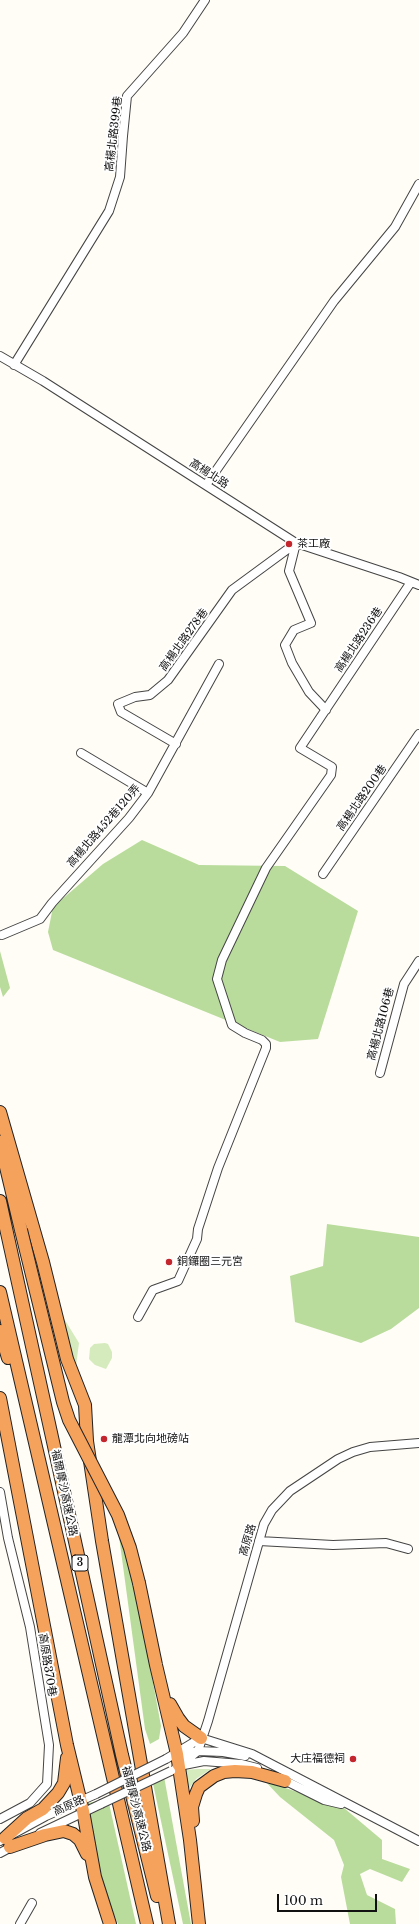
<!DOCTYPE html>
<meta charset="utf-8">
<style>
body{margin:0}
#map{position:relative;width:419px;height:1924px;overflow:hidden;background:#fffdf5;font-family:"Libre Baskerville",serif}
canvas{display:block}
.scale{position:absolute;left:277px;top:1894px;width:100px;height:18px;box-sizing:border-box;border:2px solid #111;border-top:0;padding-left:5px;font-size:12px;line-height:14px;white-space:nowrap;color:#111;-webkit-text-stroke:3px #fff;paint-order:stroke}
</style>
<div id="map">
<canvas width="419" height="1924"></canvas>
<div class="scale">100 m</div>
</div>
<script>
const c = document.querySelector('canvas').getContext('2d');
c.lineJoin = 'round';
function paint(path, color) { c.fillStyle = color; c.fill(path, 'evenodd'); }
const shape = rows => new Path2D(rows.map(r => 'M' + r).join(''));
function trace(path, color, width, dash) { c.strokeStyle = color; c.lineWidth = width; c.lineCap = dash ? 'butt' : 'round'; c.setLineDash(dash || []); c.stroke(path); }
function label(font, color, halo, rows, align = 'center') {
  c.font = font + ' "Libre Baskerville","Noto Sans TC",serif'; c.lineWidth = 4; c.setLineDash([]); c.textBaseline = 'middle'; c.strokeStyle = halo; c.fillStyle = color; for (const [text, x, y, turn = 0] of rows) {
    c.save(); c.translate(x, y); c.rotate((+turn || 0) * Math.PI / 180); c.textAlign = isNaN(turn) ? turn : align; if (halo) c.strokeText(text, 0, 0); c.fillText(text, 0, 0); c.restore();
  }
}
paint(shape([
 [60,1312,79,1343,76,1366,64,1333],
 [105,1343,108,1344,112,1352,112,1358,106,1369,95,1365,89,1359,90,1348,94,1344],
 [198,1769,211,1769,196,1779,188,1790,183,1770]
]), '#d5ebbd');
paint(shape([
 [142,840,199,865,285,866,358,911,318,1039,280,1042,53,950,48,932,53,907,103,864],
 [0,951,10,988,3,997,0,987],
 [327,1224,419,1237,419,1308,391,1329,361,1343,295,1322,290,1276,323,1266],
 [126,1516,127,1541,161,1726,159,1739,150,1744,145,1729,118,1529],
 [163,1771,191,1924,183,1924,152,1779],
 [265,1781,344,1808,382,1840,382,1859,410,1869,402,1882,370,1869,360,1874,367,1895,395,1909,396,1924,350,1924,341,1877,344,1865,334,1840,280,1797],
 [108,1799,136,1924,118,1924,97,1873,88,1803]
]), '#b9dc9c');
const minor = shape([
 [0,356,43,381,296,543,399,577,419,585],
 [14,365,109,211,120,177,123,136,127,96,183,33,205,0],
 [206,485,334,301,395,227,419,184],
 [296,543,289,571,311,623,294,630,285,645,292,663,309,692,326,710],
 [176,744,121,712,118,704,135,697,150,695,168,680,232,590,296,543],
 [81,753,148,793],
 [323,874,419,734],
 [2,935,40,919,52,903,129,818,148,793,219,664],
 [380,1073,404,984,419,961],
 [138,1317,153,1290,178,1281,197,1239,198,1229,218,1168,266,1048,266,1044,262,1040,245,1033,232,1025,217,979,222,960,266,868,331,775,332,767,300,748,411,582],
 [0,1492,8,1538,30,1627,49,1745,47,1784,30,1803,0,1819],
 [259,1541,333,1545,386,1543,408,1549],
 [201,1738,252,1754,419,1841],
 [177,1754,198,1751,223,1752,245,1756],
 [166,1759,201,1738],
 [179,1766,204,1761,241,1764,257,1768],
 [176,1768,198,1751,208,1721,264,1524,272,1510,290,1491,338,1459,353,1452,370,1447,419,1443],
 [282,1779,324,1800,341,1804],
 [40,1833,101,1804],
 [0,1841,46,1816,96,1794],
 [0,1853,15,1845],
 [20,1924,32,1903]
]);
const highway = shape([
 [0,1112,43,1262,67,1359,85,1405,87,1441,102,1541,169,1924],
 [0,1142,21,1230],
 [0,1201,122,1755,157,1896],
 [0,1292,147,1924],
 [0,1331,8,1358],
 [0,1398,67,1745,83,1811,95,1877,110,1924],
 [139,1583,156,1665,177,1754,190,1840,199,1924],
 [170,1704,178,1718,184,1726,201,1738],
 [193,1821,192,1807,196,1794,199,1787,214,1776,224,1772,235,1771,252,1772,285,1781],
 [5,1838,27,1818,43,1809,58,1793,64,1783,67,1758],
 [10,1847,45,1835,64,1831,73,1834,80,1840,87,1854]
]);
trace(minor, '#444', 10);
trace(highway, '#222', 14);
trace(minor, '#fff', 8);
trace(highway, '#f5a25d', 12);
const minorBridge = shape([
 [96,1794,166,1759],
 [101,1804,171,1771]
]);
const highwayBridge = shape([
 [21,1230,63,1402,69,1420,118,1515,130,1548,139,1583]
]);
trace(minorBridge, '#444', 10, []);
trace(highwayBridge, '#222', 14, []);
trace(minorBridge, '#fff', 8);
trace(highwayBridge, '#f5a25d', 12);
for (const [x, y, r, color] of [
 [289,544,4,"#c4262e"],
 [169,1262,4,"#c4262e"],
 [104,1439,4,"#c4262e"],
 [353,1759,4,"#c4262e"]
]) { const dot = new Path2D(); dot.arc(x, y, r, 0, 2 * Math.PI); c.fillStyle = color; c.fill(dot); trace(dot, '#fff', 1.5); }
for (const [x, y, w] of [
 [80,1563,16]
]) { const box = new Path2D(); box.roundRect(x - w / 2, y - 8, w, 16, 3); c.fillStyle = '#fff'; c.fill(box); trace(box, '#111', 1); }
label('bold 10px', '#111', null, [
 ["3",80,1563]
]);
label('11px', '#111', '#fff', [
 ["高楊北路399巷",114,134,-83],
 ["高楊北路",209,474,33],
 ["高楊北路278巷",184,640,-54],
 ["高楊北路236巷",359,640,-56],
 ["高楊北路200巷",362,798,-55],
 ["高楊北路452巷120弄",104,826,-49],
 ["高楊北路106巷",381,1024,-75],
 ["福爾摩沙高速公路",64,1493,78],
 ["高原路",248,1540,-73],
 ["高原路370巷",47,1665,81],
 ["高原路",69,1806,-24],
 ["福爾摩沙高速公路",136,1809,76]
]);
label('11px', '#111', '#fff', [
 ["茶工廠",297,544],
 ["銅鑼圈三元宮",177,1262],
 ["龍潭北向地磅站",112,1439],
 ["大庄福德祠",345,1759,"right"]
], 'left');
</script>
